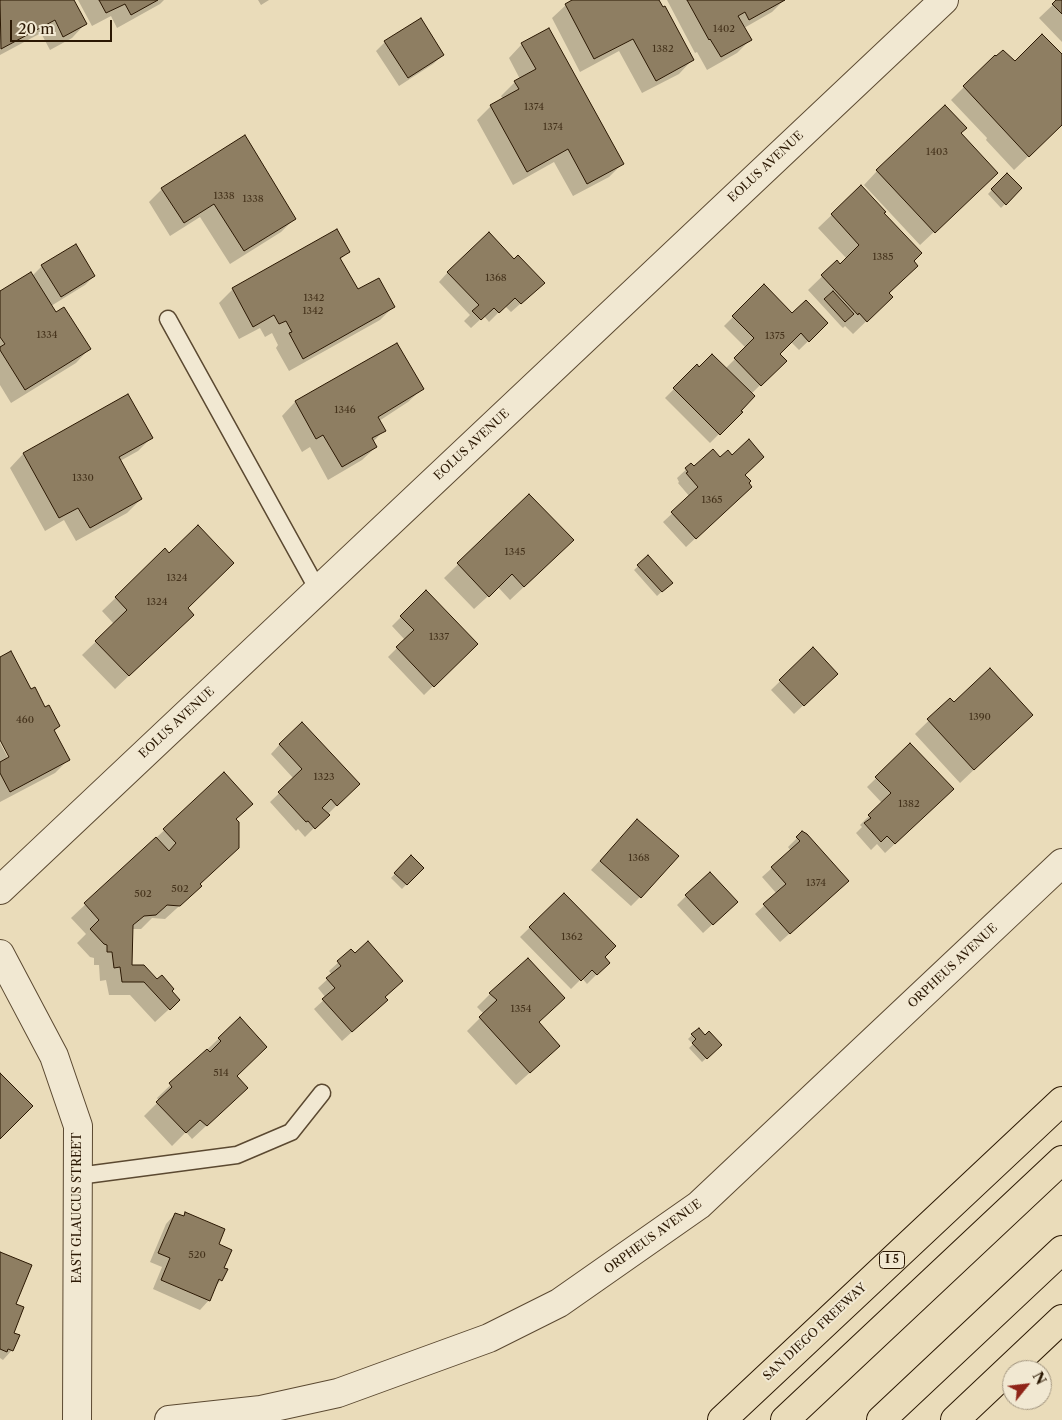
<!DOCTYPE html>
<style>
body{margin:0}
#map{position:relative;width:1062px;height:1420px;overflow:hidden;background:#eadcba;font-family:"Libre Caslon Text",serif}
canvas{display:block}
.north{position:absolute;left:1002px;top:1360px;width:50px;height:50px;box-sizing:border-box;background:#f1e8d2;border:1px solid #a2957f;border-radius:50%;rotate:61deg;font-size:14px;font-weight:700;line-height:20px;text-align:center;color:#2b1803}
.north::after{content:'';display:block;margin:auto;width:18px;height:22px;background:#8f2418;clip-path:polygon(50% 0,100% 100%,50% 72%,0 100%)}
.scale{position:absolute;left:10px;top:20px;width:102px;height:22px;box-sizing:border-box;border:2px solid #2b1803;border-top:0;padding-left:6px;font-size:15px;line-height:18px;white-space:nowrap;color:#2b1803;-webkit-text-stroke:4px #f1e8d2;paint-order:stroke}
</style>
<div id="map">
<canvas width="1062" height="1420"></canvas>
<div class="north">N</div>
<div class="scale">20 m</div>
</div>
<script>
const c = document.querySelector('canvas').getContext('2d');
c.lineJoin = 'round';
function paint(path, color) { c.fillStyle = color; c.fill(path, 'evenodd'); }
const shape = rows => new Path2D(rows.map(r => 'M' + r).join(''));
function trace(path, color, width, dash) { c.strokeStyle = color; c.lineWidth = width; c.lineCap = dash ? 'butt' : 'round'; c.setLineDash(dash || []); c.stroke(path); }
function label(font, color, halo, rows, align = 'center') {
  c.font = font + ' "Libre Caslon Text",serif'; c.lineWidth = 4; c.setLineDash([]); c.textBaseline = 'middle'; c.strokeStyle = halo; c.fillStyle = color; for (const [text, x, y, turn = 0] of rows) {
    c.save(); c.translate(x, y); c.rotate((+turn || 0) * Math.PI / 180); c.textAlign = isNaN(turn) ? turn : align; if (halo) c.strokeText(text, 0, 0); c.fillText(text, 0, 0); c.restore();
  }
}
paint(shape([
 [0,0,73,0,85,24,72,38,50,50,41,33,0,55],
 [78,0,164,0,160,4,117,28,111,16,92,26],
 [258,0,269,0,261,5],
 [575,0,658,0,692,60,679,74,642,93,619,51,580,72,552,18,566,5],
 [667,0,784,0,772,12,744,28,750,40,737,53,707,70,697,52,695,53],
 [1058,0,1062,0,1062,42,1039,18],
 [385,42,443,55,433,64,399,86,376,51],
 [522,44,622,164,609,177,573,196,554,162,513,185,477,120,491,106,503,99,501,96,515,82,520,79,509,58],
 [1062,56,1062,124,1014,170,986,140,987,138,951,100,964,87,1015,63],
 [960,134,983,186,920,245,864,185,877,171],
 [1007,174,1021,188,1001,208,988,194],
 [861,187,883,213,888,293,878,310,853,334,845,326,843,328,840,325,808,290,837,262,840,266,847,259,818,228],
 [162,189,295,218,281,232,230,264,200,217,170,236,149,202],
 [348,252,340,260,357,291,394,306,380,320,289,371,276,348,278,345,272,333,265,337,260,328,239,339,219,303,233,289],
 [514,261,544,283,511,312,505,306,489,322,484,316,471,328,464,321,470,315,439,282,448,272],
 [42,266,94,276,85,285,51,306,56,314,89,349,76,363,11,403,0,385,0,293,32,276],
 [764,286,792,315,827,323,799,350,791,342,778,354,785,361,751,394,739,410,741,412,710,443,665,398,697,366,699,368,725,369,746,348,724,326],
 [397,344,422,389,408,402,379,421,384,430,373,442,376,447,362,460,328,480,310,447,302,452,282,416,295,402],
 [128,396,151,438,138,451,120,461,141,499,127,513,76,541,64,520,45,531,10,468,23,454],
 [720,459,744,475,741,496,686,547,663,522,690,497,678,483,679,482,677,478,691,465,694,468],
 [529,495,559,554,510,600,498,587,474,609,444,578],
 [165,550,186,608,179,628,115,689,82,655,114,624,102,611],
 [648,557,671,583,657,596,634,570],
 [426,592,476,644,424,695,388,657,405,640,392,626],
 [813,649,827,683,794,714,771,690],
 [0,658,31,690,59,726,54,732,68,760,55,773,0,802,0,743,11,763,13,762,0,738],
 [950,700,954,704,1018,728,960,783,915,734],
 [280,744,358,784,305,837,298,829,296,831,270,802,294,779,271,754],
 [910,745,943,799,885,853,877,844,871,850,856,833,862,827,860,825,882,803,867,787],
 [224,774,235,819,199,884,187,899,165,919,152,918,141,929,132,929,131,966,170,991,179,1000,155,1022,130,995,109,995,106,980,100,981,99,965,94,965,94,958,90,957,77,943,86,934,71,918],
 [628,830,640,897,631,906,591,870],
 [802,833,839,890,780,942,755,914,777,894,762,877,791,851,788,847],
 [411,857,422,868,402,889,391,878],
 [564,894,608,963,587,984,582,978,571,989,520,937],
 [686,896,727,911,703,933,677,905],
 [351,951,355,955,402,981,384,998,377,1009,342,1041,314,1009,326,998,318,988,332,975,329,971],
 [490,994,538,1022,545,1059,516,1085,467,1031,484,1014,477,1007],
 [239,1019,233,1101,192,1139,186,1132,172,1146,144,1116,159,1101,157,1098],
 [692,1035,705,1036,721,1045,702,1062,689,1048,693,1044,688,1039],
 [186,1213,217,1245,223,1269,221,1280,215,1287,209,1300,200,1310,153,1289,162,1267,150,1262,166,1224,175,1214,182,1217],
 [0,1254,12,1333,12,1350,3,1360,0,1358]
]), '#0003');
const building = shape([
 [0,0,74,0,87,24,63,37,55,20,1,49,0,0],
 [99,0,158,0,131,15,125,4,106,13,99,0],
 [572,0,659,0,663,7,665,6,694,60,656,81,633,39,594,59,565,4,572,0],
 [687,0,785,0,749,20,745,12,738,16,752,40,721,57,710,39,709,40,687,0],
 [1056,0,1062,0,1062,14,1052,4,1056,0],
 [421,18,444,55,408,78,384,41,421,18],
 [549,28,624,164,587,184,568,149,527,172,490,105,519,89,514,81,536,69,521,43,549,28],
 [1042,34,1062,54,1062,125,1029,157,963,86,995,55,996,56,1003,50,1015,61,1042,34],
 [945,105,967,128,961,133,998,173,935,233,876,170,945,105],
 [245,135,296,219,244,251,214,204,184,223,161,188,245,135],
 [1007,173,1022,188,1006,205,991,189,1007,173],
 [861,185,886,212,884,213,922,253,914,261,918,266,889,293,893,297,867,322,859,313,858,315,821,275,837,260,840,264,859,245,831,214,861,185],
 [337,229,350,252,340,258,358,289,379,278,395,307,303,359,289,333,292,332,286,321,279,324,274,315,253,327,232,288,337,229],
 [489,232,514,259,518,255,545,283,521,304,515,298,499,313,494,308,481,320,472,311,479,305,447,272,489,232],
 [76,244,95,276,61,297,41,265,76,244],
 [31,272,56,312,64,307,91,349,25,390,0,350,0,347,5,344,0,337,0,291,31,272],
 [764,284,792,313,806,300,828,323,809,342,801,333,780,354,787,361,761,386,734,358,754,338,732,316,764,284],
 [833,291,854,314,845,322,824,299,833,291],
 [397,343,424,389,378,417,386,431,372,438,377,447,342,467,323,435,316,439,295,401,397,343],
 [712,354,755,396,741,411,743,412,720,435,673,388,697,364,699,367,712,354],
 [128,394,153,438,119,457,142,499,90,528,78,508,59,518,23,453,128,394],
 [749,439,764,457,745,475,751,481,749,483,752,487,696,539,671,512,698,487,686,473,688,472,685,468,691,463,694,466,713,449,720,457,728,450,732,455,749,439],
 [529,494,574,540,524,587,512,574,489,597,457,563,529,494],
 [198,525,234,563,188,608,194,615,129,676,95,641,127,610,115,597,165,548,169,553,198,525],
 [648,555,673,583,662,592,637,565,648,555],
 [426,590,478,644,434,687,396,647,414,630,400,616,426,590],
 [813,647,838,674,804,706,779,680,813,647],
 [11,651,31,689,35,687,45,707,49,705,60,726,54,730,70,760,10,792,0,773,0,762,9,757,0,740,0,657,11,651],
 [990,668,1033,715,974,770,927,719,950,698,954,702,990,668],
 [302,722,360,784,337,806,331,799,322,808,330,815,315,829,308,821,306,822,278,792,302,769,279,744,302,722],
 [910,743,954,789,895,844,887,836,881,842,864,823,871,818,868,815,891,793,875,777,910,743],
 [224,772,253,804,236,819,239,822,239,848,200,884,202,886,180,906,167,905,156,915,144,916,133,925,132,965,144,965,157,979,162,975,174,989,172,991,180,1000,170,1010,144,982,122,982,120,967,114,968,112,952,107,952,107,945,104,944,90,929,99,920,84,903,156,837,169,851,176,843,163,829,224,772],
 [637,819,679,856,641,898,600,861,637,819],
 [802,831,807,834,849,881,790,934,763,904,786,884,771,867,800,841,796,837,802,831],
 [411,855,424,868,407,885,394,873,411,855],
 [710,872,738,902,713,925,685,895,710,872],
 [564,893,616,946,605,957,610,963,597,975,592,970,581,981,529,927,564,893],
 [368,941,403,981,385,997,388,1000,352,1032,322,999,335,988,326,978,341,966,337,961,351,949,355,953,368,941],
 [528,958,565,998,539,1022,560,1046,530,1073,479,1017,497,1000,489,993,528,958],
 [240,1017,267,1047,237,1076,248,1088,207,1126,200,1120,186,1133,156,1102,172,1087,169,1083,207,1049,210,1052,221,1041,218,1038,240,1017],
 [699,1028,705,1035,709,1031,722,1045,707,1059,692,1043,696,1039,691,1034,699,1028],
 [0,1073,33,1106,0,1139,0,1073],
 [185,1212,225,1229,219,1244,232,1250,224,1268,228,1269,222,1281,219,1279,210,1301,161,1280,170,1258,158,1253,175,1213,184,1216,185,1212],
 [0,1252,32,1265,16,1304,24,1307,14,1333,20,1335,13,1351,8,1349,7,1352,0,1349,0,1252]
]);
paint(building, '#8e7e62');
trace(building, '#2b1803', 1);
const service = shape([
 [168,319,318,590],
 [78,1176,237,1155,291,1132,322,1093]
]);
const minor = shape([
 [169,1420,261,1410,338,1393,489,1338,559,1303,699,1205,1062,863]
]);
const tertiary = shape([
 [0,890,944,0],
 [0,954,54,1056,78,1126,77,1420]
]);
const motorway = shape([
 [722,1420,1062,1101],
 [785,1420,1062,1160],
 [881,1420,1062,1250],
 [955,1420,1062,1319]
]);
trace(service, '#5b4931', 19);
trace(minor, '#5b4931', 30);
trace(tertiary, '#5b4931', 30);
trace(motorway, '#2b1803', 30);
trace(service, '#f1e8d2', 16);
trace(minor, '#f1e8d2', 28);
trace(tertiary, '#f1e8d2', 28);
trace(motorway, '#eadcba', 28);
label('10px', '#44321b', null, [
 ["1402",724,29],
 ["1382",663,49],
 ["1374",534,107],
 ["1374",553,127],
 ["1403",937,152],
 ["1338",224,196],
 ["1338",253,199],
 ["1385",883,257],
 ["1368",496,278],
 ["1342",314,298],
 ["1342",313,311],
 ["1334",47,335],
 ["1375",775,336],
 ["1346",345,410],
 ["1330",83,478],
 ["1365",712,500],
 ["1345",515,552],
 ["1324",177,578],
 ["1324",157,602],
 ["1337",439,637],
 ["1390",980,717],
 ["460",25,720],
 ["1323",324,777],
 ["1382",909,804],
 ["1368",639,858],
 ["1374",816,883],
 ["502",180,889],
 ["502",143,894],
 ["1362",572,937],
 ["1354",521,1009],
 ["514",221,1073],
 ["520",197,1255]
]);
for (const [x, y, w] of [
 [892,1260,25]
]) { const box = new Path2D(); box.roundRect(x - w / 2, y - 8.5, w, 17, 4); c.fillStyle = '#f1e8d2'; c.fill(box); trace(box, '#2b1803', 1); }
label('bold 11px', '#2b1803', null, [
 ["I 5",892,1260]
]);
label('12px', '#2b1803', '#f1e8d2', [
 ["EOLUS AVENUE",766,167,-43],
 ["EOLUS AVENUE",472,445,-43],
 ["EOLUS AVENUE",177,723,-43],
 ["ORPHEUS AVENUE",953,966,-43],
 ["EAST GLAUCUS STREET",78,1208,-90],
 ["ORPHEUS AVENUE",653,1237,-36],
 ["SAN DIEGO FREEWAY",815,1332,-43]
]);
</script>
